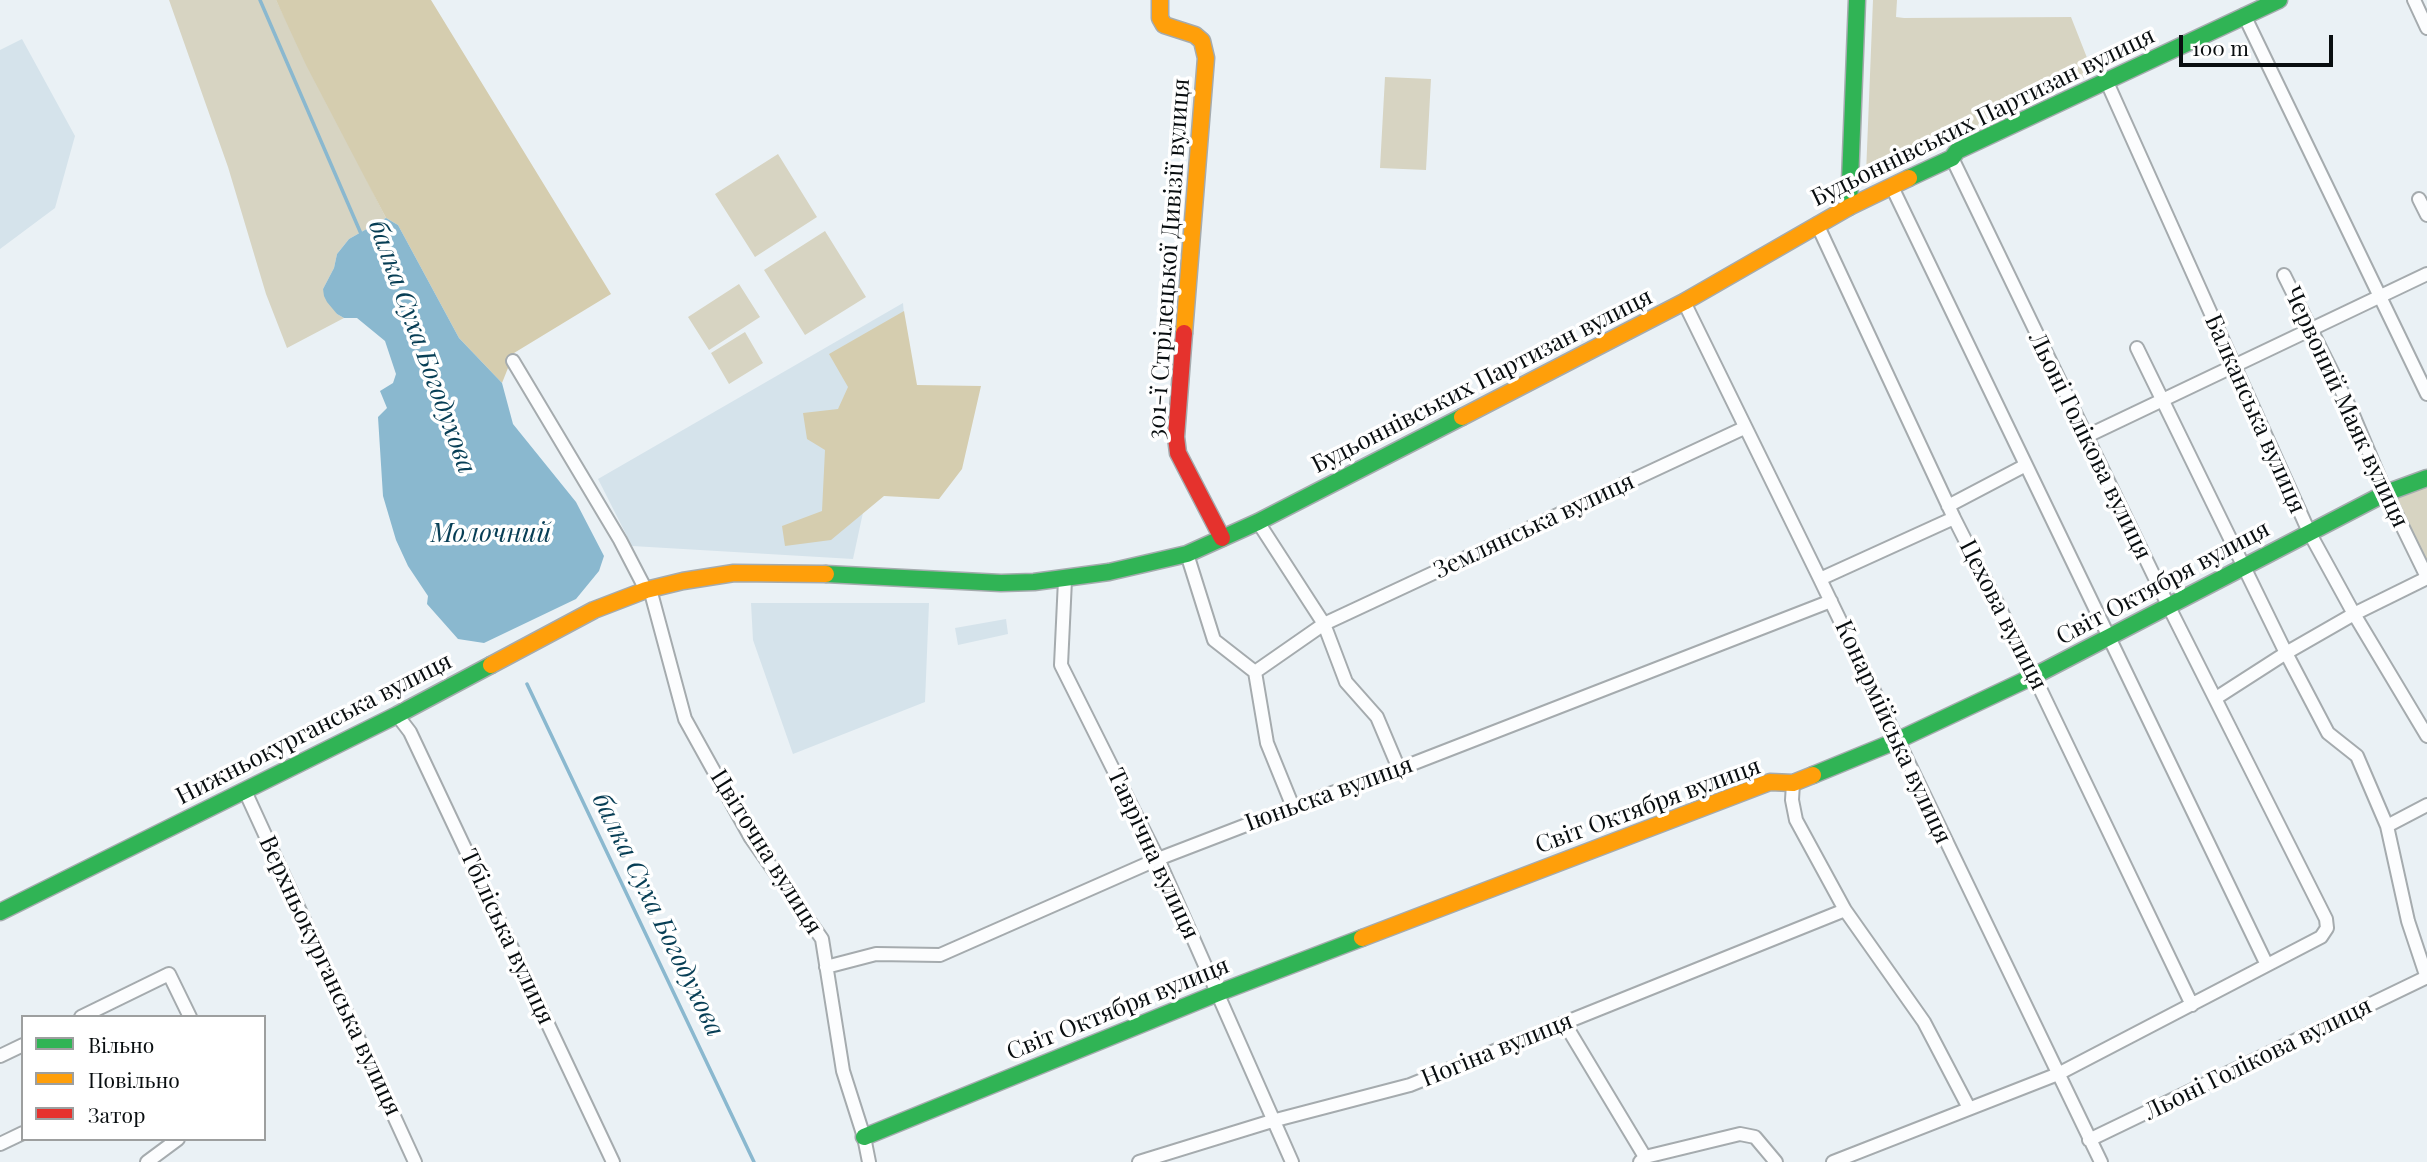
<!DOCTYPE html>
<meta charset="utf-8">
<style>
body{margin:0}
#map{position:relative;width:2427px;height:1162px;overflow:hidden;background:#eaf1f5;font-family:"Playfair Display",serif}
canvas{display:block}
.legend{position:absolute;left:21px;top:1015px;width:245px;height:126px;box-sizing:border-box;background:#fff;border:2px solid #9d9f9f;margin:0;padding:9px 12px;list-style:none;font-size:21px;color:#090e10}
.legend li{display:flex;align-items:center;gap:14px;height:35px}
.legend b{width:35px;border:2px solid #9d9f9f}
.scale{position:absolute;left:2179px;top:35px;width:154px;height:32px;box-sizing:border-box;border:4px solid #090e10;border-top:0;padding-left:9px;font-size:21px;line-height:24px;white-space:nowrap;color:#090e10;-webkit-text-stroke:5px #fff;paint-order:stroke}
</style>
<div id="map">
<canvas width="2427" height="1162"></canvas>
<ul class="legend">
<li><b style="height:9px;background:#30b455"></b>Вільно</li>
<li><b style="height:9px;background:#ff9f0a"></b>Повільно</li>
<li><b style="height:9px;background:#e5322d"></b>Затор</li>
</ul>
<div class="scale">100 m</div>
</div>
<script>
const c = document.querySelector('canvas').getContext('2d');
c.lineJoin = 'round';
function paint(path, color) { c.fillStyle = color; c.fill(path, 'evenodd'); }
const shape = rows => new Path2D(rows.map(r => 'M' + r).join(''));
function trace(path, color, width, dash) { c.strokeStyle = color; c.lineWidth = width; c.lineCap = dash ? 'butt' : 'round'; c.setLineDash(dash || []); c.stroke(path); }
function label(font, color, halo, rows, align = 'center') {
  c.font = font + ' "Playfair Display",serif'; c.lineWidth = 7; c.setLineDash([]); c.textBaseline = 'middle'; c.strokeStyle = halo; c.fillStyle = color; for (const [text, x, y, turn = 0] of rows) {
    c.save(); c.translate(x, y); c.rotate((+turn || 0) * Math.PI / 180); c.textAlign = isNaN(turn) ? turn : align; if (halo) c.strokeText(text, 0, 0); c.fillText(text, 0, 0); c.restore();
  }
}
paint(shape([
 [22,39,75,136,55,208,0,249,0,50],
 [903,303,910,389,870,480,853,559,632,546,598,479],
 [751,603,929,603,925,702,793,754,753,640],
 [1006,619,1008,634,958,645,955,628]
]), '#d5e3eb');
paint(shape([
 [169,0,276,0,386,218,349,239,337,254,334,268,323,289,337,314,344,318,287,348,266,294,228,167],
 [1873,0,1897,0,1896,17,1904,18,2071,17,2093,73,1872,181,1866,174],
 [1385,77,1431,79,1426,170,1380,168],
 [778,154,817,217,755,257,715,194],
 [825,231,866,297,805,335,764,270],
 [739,284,760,317,709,350,688,317],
 [745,332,763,363,729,384,711,353],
 [2427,484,2427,561,2424,560,2393,499]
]), '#d7d4c2');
paint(shape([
 [276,0,431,0,611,294,514,353,502,383,459,338,398,225,386,218,306,65],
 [904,311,917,385,981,386,962,469,939,499,884,496,831,540,785,546,782,526,822,511,825,450,807,439,803,413,838,409,848,387,829,354]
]), '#d5cdaf');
paint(shape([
 [386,218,398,225,459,338,502,383,513,424,576,502,604,556,599,571,576,599,484,643,458,639,427,604,428,596,408,566,396,540,383,496,378,417,387,408,380,391,393,383,396,374,385,341,357,318,344,318,337,314,327,302,324,296,323,289,334,268,337,254,349,239]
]), '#8ab8cf');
trace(shape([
 [260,0,362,236],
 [527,684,754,1162]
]), '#8ab8cf', 3.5);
const street = shape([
 [2414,0,2427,28],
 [2244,15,2427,394],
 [2106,80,2309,532,2354,614,2427,736],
 [1892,187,2267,965],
 [2419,199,2427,215],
 [1817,224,1954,518,2034,676,2192,1005],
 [2284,275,2351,410,2386,493,2427,577],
 [1684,302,1820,579,2101,1162],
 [2137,348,2286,653,2328,733,2357,756,2387,826,2408,921,2427,978],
 [513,361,620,540,646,590],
 [2085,437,2427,274],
 [1948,506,2026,465],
 [1258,522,1324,624,1346,682,1377,717,1399,769],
 [1187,554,1214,640,1255,672,1267,743,1293,807],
 [1820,579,1954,518],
 [1065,580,1061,665,1158,859,1292,1162],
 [650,589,685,719,751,838,822,939,843,1071,864,1137,869,1162],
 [1255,672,1324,624,1744,428],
 [2216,698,2286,653,2354,614,2427,578],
 [397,715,410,732,613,1162],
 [1793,783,1792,800,1796,820,1845,910,1924,1022,1969,1108],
 [245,791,415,1162],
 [2387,826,2427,805],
 [826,967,876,954,940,955,1158,859,1293,807,1399,769,1831,601],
 [81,1017,169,974,190,1017],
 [1565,1024,1645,1157,1640,1162],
 [0,1056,23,1045],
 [2089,1140,2427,977],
 [0,1144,23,1133],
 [1645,1157,1740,1134,1755,1137,1776,1162],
 [147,1162,178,1139],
 [1139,1162,1272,1121,1410,1085,1845,910],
 [1833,1162,2058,1074,2321,937,2327,928,2326,919,2168,605,1952,158]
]);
const fast = shape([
 [1909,178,1952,158,1957,151,2279,0],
 [1849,207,1857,0],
 [826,574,1001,583,1034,582,1109,572,1187,554,1258,522,1462,417],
 [1813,775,1896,741,2034,676,2386,493,2427,478],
 [0,912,397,715,491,665],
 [864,1137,1218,993,1362,938]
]);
const slow = shape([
 [1160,0,1160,18,1164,25,1195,35,1202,41,1206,58,1184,333],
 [1462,417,1684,302,1849,207,1909,178],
 [491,665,594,610,646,590,683,581,734,573,826,574],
 [1362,938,1770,782,1793,783,1813,775]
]);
const jam = shape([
 [1184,333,1176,437,1178,453,1222,538]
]);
trace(street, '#a5abae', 16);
trace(fast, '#a5abae', 19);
trace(slow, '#a5abae', 19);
trace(jam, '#a5abae', 19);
trace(street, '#fcfdfe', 12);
trace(fast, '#30b455', 16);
trace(slow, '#ff9f0a', 16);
trace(jam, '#e5322d', 16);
label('24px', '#090e10', '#fff', [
 ["Будьоннівських Партизан вулиця",1983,117,-26],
 ["301-ї Стрілецької Дивізії вулиця",1169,259,-86],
 ["Будьоннівських Партизан вулиця",1482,381,-27],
 ["Червоний Маяк вулиця",2346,407,65],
 ["Балканська вулиця",2255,414,66],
 ["Льоні Голікова вулиця",2090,446,64],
 ["Землянська вулиця",1534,526,-25],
 ["Світ Октября вулиця",2163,583,-28],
 ["Цехова вулиця",2003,615,63],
 ["Нижньокурганська вулиця",314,729,-27],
 ["Конармійська вулиця",1893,732,65],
 ["Iюньска вулиця",1329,794,-20],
 ["Світ Октября вулиця",1648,806,-20],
 ["Цвiточна вулиця",766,852,58],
 ["Таврічна вулиця",1153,854,65],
 ["Тбіліська вулиця",507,937,65],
 ["Верхньокурганська вулиця",330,976,65],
 ["Світ Октября вулиця",1118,1009,-22],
 ["Ногіна вулиця",1497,1050,-22],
 ["Льоні Голікова вулиця",2258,1059,-26]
]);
label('italic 26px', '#073e55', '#fff', [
 ["балка Суха Богодухова",422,347,70],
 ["Молочний",491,534],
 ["балка Суха Богодухова",658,915,64]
]);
</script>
